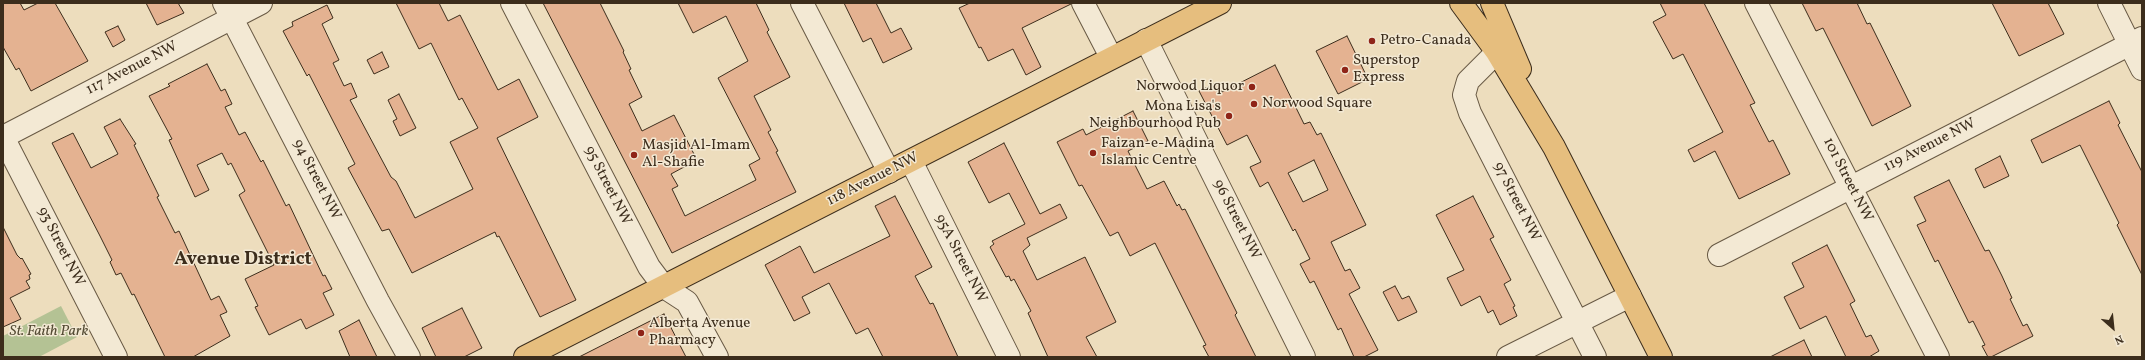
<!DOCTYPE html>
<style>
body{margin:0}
#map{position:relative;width:2145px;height:360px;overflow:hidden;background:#edddbd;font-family:Vollkorn,serif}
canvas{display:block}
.frame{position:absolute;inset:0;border:4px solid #3c2d1c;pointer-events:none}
.north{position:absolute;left:2093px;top:308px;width:40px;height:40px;-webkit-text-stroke:3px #f3e9d4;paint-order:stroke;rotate:153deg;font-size:11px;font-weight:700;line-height:16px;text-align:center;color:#3c2d1c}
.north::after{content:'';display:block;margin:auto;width:14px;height:18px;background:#3c2d1c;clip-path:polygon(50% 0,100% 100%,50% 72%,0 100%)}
</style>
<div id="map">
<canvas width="2145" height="360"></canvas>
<div class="frame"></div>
<div class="north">N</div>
</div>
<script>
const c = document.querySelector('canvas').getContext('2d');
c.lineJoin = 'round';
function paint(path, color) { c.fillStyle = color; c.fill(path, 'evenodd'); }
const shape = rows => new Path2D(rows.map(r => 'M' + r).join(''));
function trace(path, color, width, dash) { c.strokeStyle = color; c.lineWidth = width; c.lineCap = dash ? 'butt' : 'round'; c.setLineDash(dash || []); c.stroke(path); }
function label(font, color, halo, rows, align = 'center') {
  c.font = font + ' Vollkorn,serif'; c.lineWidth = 3; c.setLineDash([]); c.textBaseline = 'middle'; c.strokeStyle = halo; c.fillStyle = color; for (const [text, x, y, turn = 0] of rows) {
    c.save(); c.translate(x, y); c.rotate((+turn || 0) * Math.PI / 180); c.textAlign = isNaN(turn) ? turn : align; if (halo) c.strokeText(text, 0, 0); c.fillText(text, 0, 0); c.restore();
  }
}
paint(shape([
 [61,306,77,337,39,357,3,357,3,336]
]), '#b4c294');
const building = shape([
 [3,3,20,3,24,10,38,3,55,3,88,61,31,91,19,68,16,70,3,47,3,3],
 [146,3,178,3,184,13,157,25,146,3],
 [396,3,439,3,448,21,460,15,498,90,519,79,538,117,497,138,576,300,540,317,499,236,497,237,495,232,412,273,389,229,382,231,348,168,355,164,309,74,307,76,283,31,293,26,292,22,327,5,333,18,322,24,339,60,333,63,344,86,351,83,357,97,350,100,391,177,396,181,415,218,473,189,450,142,478,128,462,98,459,100,431,43,419,49,396,3],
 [543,3,600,3,624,51,623,52,631,69,629,70,642,97,629,104,642,131,674,115,697,160,671,174,678,186,672,189,685,216,756,180,749,165,760,159,718,78,748,61,726,16,693,33,678,3,756,3,769,30,767,32,790,77,754,96,771,130,768,132,778,151,776,152,796,192,672,253,543,3],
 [844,3,876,3,891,33,901,28,912,49,883,63,871,38,863,42,844,3],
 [970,3,1071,3,1071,4,1022,28,1041,67,1026,75,1013,49,988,61,981,47,979,48,959,8,970,3],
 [1660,3,1704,3,1755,103,1750,105,1769,142,1773,140,1790,174,1739,199,1715,151,1694,162,1688,150,1723,132,1683,54,1673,59,1653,22,1666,15,1660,3],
 [1802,3,1857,3,1867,24,1870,23,1911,106,1872,126,1823,28,1816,31,1802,3],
 [1992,3,2048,3,2064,34,2019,56,1992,3],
 [118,26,125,40,113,47,105,32,118,26],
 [1347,36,1368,79,1338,94,1316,51,1347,36],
 [382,52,389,67,374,74,367,60,382,52],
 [207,64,221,91,225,89,232,104,225,107,239,135,245,132,261,162,263,160,286,206,289,204,323,276,325,275,332,289,323,293,334,315,306,329,301,319,269,335,255,307,258,306,245,279,274,265,239,195,245,191,231,163,228,165,222,153,197,165,209,190,195,197,169,140,172,139,149,96,170,86,168,84,207,64],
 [1275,65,1304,124,1310,122,1317,135,1321,133,1366,225,1331,242,1345,271,1350,269,1360,288,1349,294,1378,350,1364,357,1354,357,1341,328,1338,330,1314,281,1310,283,1300,264,1310,259,1295,229,1293,231,1268,182,1260,187,1250,167,1261,162,1247,135,1227,145,1199,91,1216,83,1222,92,1275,65],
 [1314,160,1328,190,1303,202,1288,173,1314,160],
 [399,94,416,128,400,136,393,121,397,119,388,100,399,94],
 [2109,101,2120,123,2118,125,2142,172,2142,275,2117,225,2119,223,2080,145,2042,163,2031,140,2109,101],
 [1133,111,1148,141,1128,151,1147,189,1164,181,1177,206,1179,204,1182,210,1185,209,1237,313,1235,315,1256,357,1209,357,1203,346,1206,345,1155,243,1130,256,1118,232,1110,236,1082,185,1079,186,1057,142,1083,129,1086,135,1133,111],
 [120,119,136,144,134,145,159,196,157,197,175,233,179,231,211,300,219,296,227,312,220,315,230,336,193,357,165,357,134,294,132,295,121,273,116,275,110,262,112,260,100,236,52,143,73,133,91,168,118,154,104,127,120,119],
 [1004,143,1040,214,1060,204,1067,218,1027,238,1030,245,1023,251,1037,280,1085,257,1116,322,1086,337,1097,357,1048,357,1028,313,1031,311,1014,279,1011,281,1009,276,1006,277,990,247,994,244,992,241,1025,224,1009,193,989,203,968,162,1004,143],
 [2000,156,2009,176,1984,188,1975,169,2000,156],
 [1949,180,1985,251,1989,250,2002,276,2012,298,2010,299,2023,326,2027,324,2033,336,1991,357,1988,357,1982,346,1985,345,1973,321,1969,323,1938,260,1935,262,1917,225,1926,221,1914,197,1949,180],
 [895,196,932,267,915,276,930,304,933,303,958,357,883,357,868,328,856,334,829,283,802,297,810,313,794,321,765,265,800,246,814,273,890,236,875,206,895,196],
 [1473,196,1494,237,1490,239,1511,280,1504,284,1515,306,1513,307,1517,316,1500,325,1493,310,1488,313,1480,296,1461,306,1447,278,1464,270,1436,215,1473,196],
 [3,227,17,255,21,259,22,258,31,274,29,275,30,279,26,281,30,288,10,298,21,319,3,327,3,227],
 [1827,245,1855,301,1850,304,1866,337,1871,335,1879,351,1869,357,1846,357,1826,316,1800,329,1784,297,1804,287,1792,263,1827,245],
 [1395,286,1402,299,1409,296,1417,312,1398,321,1383,292,1395,286],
 [462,308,482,348,464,357,436,357,422,328,462,308],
 [664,314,686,357,579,357,664,314],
 [359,320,377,357,350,357,339,331,359,320],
 [1804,340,1812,357,1770,357,1804,340]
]);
paint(building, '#e4b291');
trace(building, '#3c2d1c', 1);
const minor = shape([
 [224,3,378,301,409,357],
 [512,3,649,267,664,287,687,302,717,357],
 [802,3,889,172],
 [1083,3,1111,57],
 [1756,3,1938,357],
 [2109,3,2142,69],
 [1146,40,1304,357],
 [1497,52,1468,81,1464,95,1470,113,1595,357],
 [3,137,261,3],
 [3,137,116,357],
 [911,161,1009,357],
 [1719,255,2142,38],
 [1508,357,1630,296]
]);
const major = shape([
 [1461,3,1497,52,1554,147,1661,357],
 [1492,3,1520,69],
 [525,357,1220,3]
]);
trace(minor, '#685944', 24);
trace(major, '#3c2d1c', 24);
trace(minor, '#f3e9d4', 22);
trace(major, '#e6be7e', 22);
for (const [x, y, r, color] of [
 [1372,41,4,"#8f2418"],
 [1345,70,4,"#8f2418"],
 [1252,87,4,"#8f2418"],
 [1254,104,4,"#8f2418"],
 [1229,116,4,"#8f2418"],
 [1093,153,4,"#8f2418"],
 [634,155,4,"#8f2418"],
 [641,333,4,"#8f2418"]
]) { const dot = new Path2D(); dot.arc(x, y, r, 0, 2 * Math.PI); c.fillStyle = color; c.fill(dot); trace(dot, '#f3e9d4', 1.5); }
label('15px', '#3c2d1c', '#f3e9d4', [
 ["Petro-Canada",1380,41],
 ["Superstop",1353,61],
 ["Express",1353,78],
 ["Norwood Liquor",1244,87,"right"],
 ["Norwood Square",1262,104],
 ["Mona Lisa's",1221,107,"right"],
 ["Neighbourhood Pub",1221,124,"right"],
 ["Faizan-e-Madina",1101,144],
 ["Islamic Centre",1101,161],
 ["Masjid Al-Imam",642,146],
 ["Al-Shafie",642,163],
 ["Alberta Avenue",649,324],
 ["Pharmacy",649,341]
], 'left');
label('15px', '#3c2d1c', '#f3e9d4', [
 ["117 Avenue NW",132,69,-27],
 ["119 Avenue NW",1930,146,-27],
 ["94 Street NW",316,180,63],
 ["118 Avenue NW",873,180,-27],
 ["101 Street NW",1847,180,63],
 ["95 Street NW",607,186,63],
 ["97 Street NW",1516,202,63],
 ["96 Street NW",1236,220,63],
 ["93 Street NW",60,247,63],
 ["95A Street NW",960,259,63]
]);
label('italic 15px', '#544b34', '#f3e9d4', [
 ["St. Faith Park",49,332]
]);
label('bold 19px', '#3c2d1c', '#f3e9d4', [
 ["Avenue District",243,261]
]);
</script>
